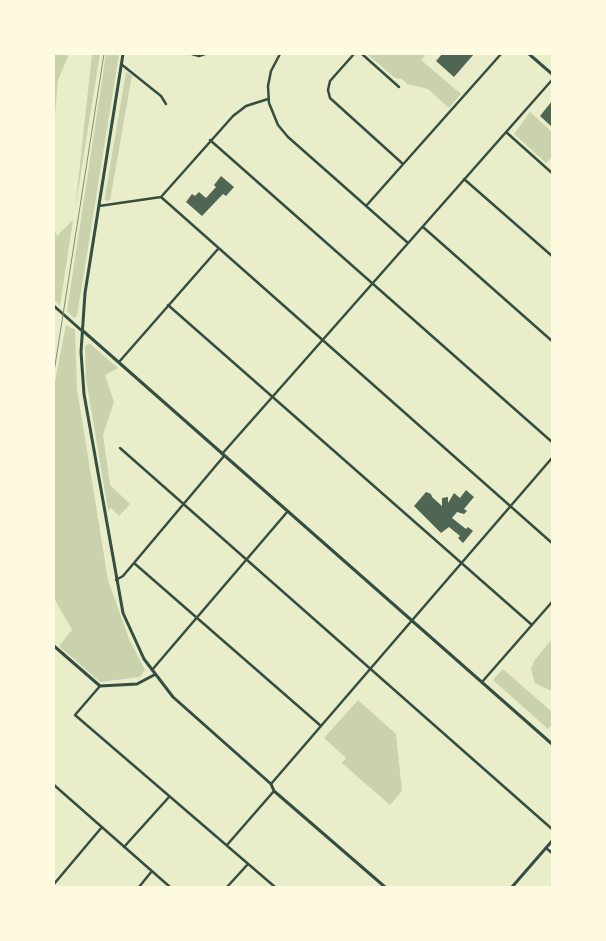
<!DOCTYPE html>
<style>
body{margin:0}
#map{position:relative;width:606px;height:941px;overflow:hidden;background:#e9edc9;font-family:Lato,sans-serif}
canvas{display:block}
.frame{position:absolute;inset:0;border:55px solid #fefae0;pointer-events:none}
</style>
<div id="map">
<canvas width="606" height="941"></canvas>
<div class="frame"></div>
</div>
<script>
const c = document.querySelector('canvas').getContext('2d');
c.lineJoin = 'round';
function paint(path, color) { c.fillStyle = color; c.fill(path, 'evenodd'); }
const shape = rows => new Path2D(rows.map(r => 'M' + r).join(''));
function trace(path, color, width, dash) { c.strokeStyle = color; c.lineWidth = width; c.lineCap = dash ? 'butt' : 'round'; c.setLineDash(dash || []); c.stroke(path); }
paint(shape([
 [54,54,69,54,58,80,54,129],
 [92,54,100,54,75,210],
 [106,54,119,54,77,316,74,318,67,311],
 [367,54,426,54,421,60,461,94,449,108,428,89,407,84,402,79,395,78],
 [126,72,132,75,110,200,108,201,105,200,105,196],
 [530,112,552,132,552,157,546,163,514,134],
 [73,220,60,306,54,300,54,228,57,236],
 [66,325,75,330,77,389,108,580,129,639,145,670,140,677,100,682,59,646,72,630,54,598,54,386],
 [89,343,118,368,105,375,114,402,103,435,110,485,130,504,119,516,111,508,108,510,86,379,85,347],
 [552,639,552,690,549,690,535,683,531,669,534,661],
 [503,669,552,712,552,724,548,729,493,680],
 [358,700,396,734,402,791,390,805,342,763,346,758,324,738]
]), '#cad2ad');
paint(shape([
 [442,54,474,54,454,77,436,61],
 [552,101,552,127,540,116],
 [221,176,234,187,226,196,223,194,202,216,186,202,192,194,195,196,199,192,206,198,216,187,214,185],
 [466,490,474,497,464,509,467,511,464,514,457,512,452,518,466,529,468,527,473,531,463,543,458,538,460,536,449,527,441,533,414,506,426,492,431,494,432,497,442,506,442,498,448,497,448,503,454,493,460,498]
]), '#4f6655');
trace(shape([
 [192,54,199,56,205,54],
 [280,54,271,71,268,86,269,103,278,125,288,137,408,243],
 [354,54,330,81,328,90,330,98,403,164],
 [362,54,399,87],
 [121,64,161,96,166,104],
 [506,132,552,173],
 [210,140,552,442],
 [464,179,552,256],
 [161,197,552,543],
 [161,197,233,116,246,106,268,99],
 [99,206,161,197],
 [366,206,501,54],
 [423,227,552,341],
 [168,305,532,625],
 [119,362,218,249],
 [120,448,552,829],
 [222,454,552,80],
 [134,563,321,726],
 [116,580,123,576,224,456],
 [152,670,288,511],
 [482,682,552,602],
 [100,686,75,715,275,887],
 [271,784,552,458],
 [54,785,170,887],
 [227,845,274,791],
 [124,847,169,797],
 [546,848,552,853],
 [54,884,102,827],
 [139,887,152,871],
 [227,887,248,864]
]), '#344e41', 2.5);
trace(shape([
 [529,54,552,74],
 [82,330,552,744],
 [54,646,100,686,137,684,154,675],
 [512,887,552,841]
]), '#344e41', 3);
trace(shape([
 [123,54,85,293,81,352,84,394,123,613,144,659,173,697,271,784,274,791,385,887],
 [54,306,81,330]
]), '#344e41', 3);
trace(shape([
 [54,372,104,54]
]), '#7c8e77', 1);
</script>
